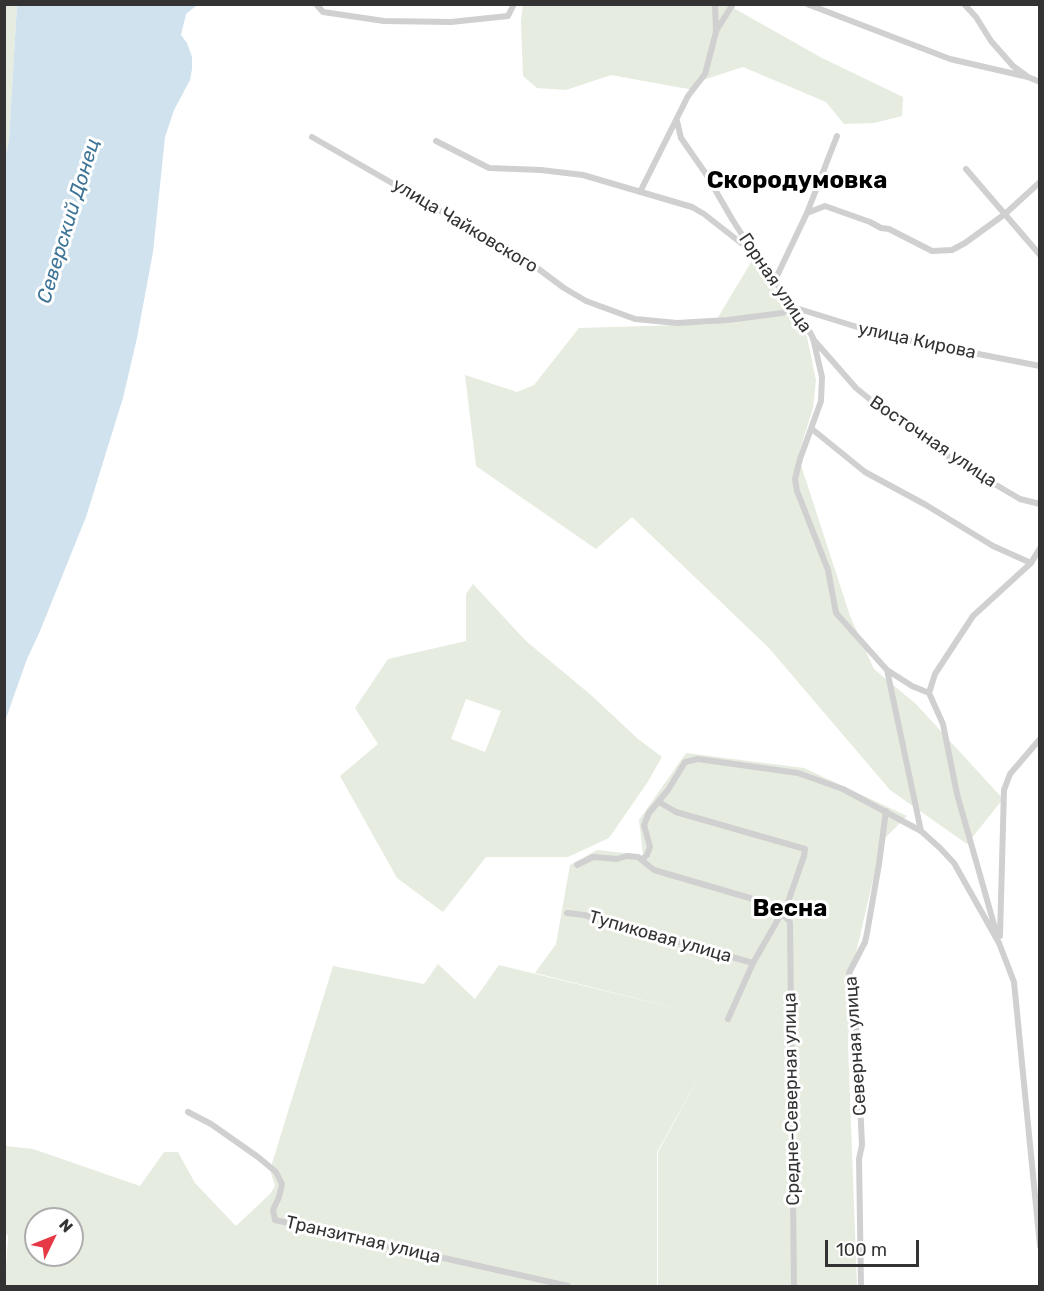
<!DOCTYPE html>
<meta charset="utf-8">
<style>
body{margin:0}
#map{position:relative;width:1044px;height:1291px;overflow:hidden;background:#fff;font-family:Rubik,sans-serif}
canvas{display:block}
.frame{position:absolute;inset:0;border:6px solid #333;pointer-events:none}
.north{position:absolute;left:24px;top:1207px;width:60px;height:60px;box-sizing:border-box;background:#fff;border:2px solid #adadad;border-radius:50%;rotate:47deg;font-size:16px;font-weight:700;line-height:24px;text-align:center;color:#333}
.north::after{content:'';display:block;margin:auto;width:21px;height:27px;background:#e63946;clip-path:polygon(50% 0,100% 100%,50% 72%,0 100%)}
.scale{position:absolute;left:825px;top:1240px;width:94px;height:27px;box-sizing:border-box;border:3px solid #333;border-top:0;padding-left:8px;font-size:18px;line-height:21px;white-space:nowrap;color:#333;-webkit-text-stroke:4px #fff;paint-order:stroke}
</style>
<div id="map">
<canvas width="1044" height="1291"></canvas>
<div class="frame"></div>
<div class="north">N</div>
<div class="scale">100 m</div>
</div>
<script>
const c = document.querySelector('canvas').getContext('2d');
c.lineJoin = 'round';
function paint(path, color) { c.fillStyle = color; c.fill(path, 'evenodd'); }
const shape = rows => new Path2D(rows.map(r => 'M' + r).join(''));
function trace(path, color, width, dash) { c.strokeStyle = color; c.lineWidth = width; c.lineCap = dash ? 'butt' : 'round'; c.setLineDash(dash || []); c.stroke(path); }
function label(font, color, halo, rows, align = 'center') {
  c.font = font + ' Rubik,sans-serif'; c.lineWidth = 6; c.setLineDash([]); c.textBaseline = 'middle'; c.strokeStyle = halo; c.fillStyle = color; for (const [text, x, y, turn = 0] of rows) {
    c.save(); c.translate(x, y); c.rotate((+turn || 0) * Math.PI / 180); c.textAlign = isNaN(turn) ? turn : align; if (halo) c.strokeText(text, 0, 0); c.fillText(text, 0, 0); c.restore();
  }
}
paint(shape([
 [523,4,728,5,822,58,903,97,902,116,874,123,844,124,826,102,743,67,703,80,694,90,611,75,566,90,537,88,523,76,521,21],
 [5,5,17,5,9,140,5,166],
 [753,259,807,337,816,380,813,408,798,456,850,616,874,669,916,704,1003,799,967,844,890,790,769,648,632,517,596,549,476,466,465,375,517,392,534,385,579,328,714,324],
 [473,584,526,641,591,695,638,739,662,757,647,783,609,838,568,857,486,857,443,912,397,878,340,776,378,744,355,708,388,659,466,641,466,594],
 [466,699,501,711,485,752,451,739],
 [686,753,804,768,907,816,882,841,853,966,848,1044,857,1286,658,1286,658,1152,706,1064,657,1152,657,1286,5,1286,8,1236,4,1232,5,1146,33,1149,140,1186,164,1152,178,1152,195,1183,236,1226,270,1194,275,1186,270,1170,333,966,424,984,438,964,475,999,499,965,711,1017,535,973,556,944,570,865,597,850,643,855,639,820],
 [36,1219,72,1219,72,1255,36,1255]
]), '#e6ecdf');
paint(shape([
 [17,5,197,5,186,14,181,35,187,43,192,57,192,69,190,80,174,110,165,137,153,252,137,338,123,398,86,517,40,631,27,659,5,721,4,166,9,140]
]), '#cfe2ee');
trace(shape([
 [316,4,323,12,384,21,451,22,508,16,514,4],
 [807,4,950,59,1028,77],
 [964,4,976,17,991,41,1013,66,1028,77,1040,82],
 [716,31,733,4],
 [677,121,681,138,706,174,732,219,755,255,802,318,813,338,822,377,821,401,800,459,795,479,797,491,828,570,836,613,887,670,912,686,929,693],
 [312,137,451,217,517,253,564,288,586,301,635,319,677,323,728,320,782,313,796,308,886,336,1040,366],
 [436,141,489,168,541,170,583,175,692,207,704,214,750,250],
 [966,169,1040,255],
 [640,192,688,96,705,74,716,32,715,4],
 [807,213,825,206,870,222,881,228,889,229,932,251,952,250,965,243,1005,214,1040,182],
 [775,280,807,213,837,136],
 [813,339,856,388,883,410,952,459,1020,499,1040,504],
 [812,429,865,472,926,505,993,546,1031,563],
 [887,670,921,831],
 [929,693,943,724,957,794,997,935],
 [929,693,935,674,973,616,1031,563,1040,548],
 [659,802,676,812,805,849,804,856,788,902,753,963,728,1019],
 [643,859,647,855,650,847,644,825,649,813,668,790,685,762,698,759,798,773,843,789,921,831,940,848,954,863,999,943,1014,982,1040,1246],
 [577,865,593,857,617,859,627,856,638,857,654,870,784,908],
 [567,913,584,915,753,963],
 [782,914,790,922,794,1286],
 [1000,936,1004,790,1010,774,1040,739],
 [188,1112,211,1124,258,1157,276,1172,282,1184,279,1197,273,1210,275,1220,568,1286],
 [861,1286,859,1159,862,1145,859,1081,854,992,849,973,865,942,867,933,879,864,886,811]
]), '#d0d0d0', 6);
label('18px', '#333', '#fff', [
 ["улица Чайковского",465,226,31],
 ["Горная улица",775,283,56],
 ["улица Кирова",917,341,12],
 ["Восточная улица",933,442,34],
 ["Тупиковая улица",660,937,16],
 ["Северная улица",856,1046,-94],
 ["Средне-Северная улица",792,1099,-91],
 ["Транзитная улица",363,1240,13]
]);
label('italic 20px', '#3f7597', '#fff', [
 ["Северский Донец",69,221,-73]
]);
label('bold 24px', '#000', '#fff', [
 ["Скородумовка",797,181],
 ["Весна",790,909]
]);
</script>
